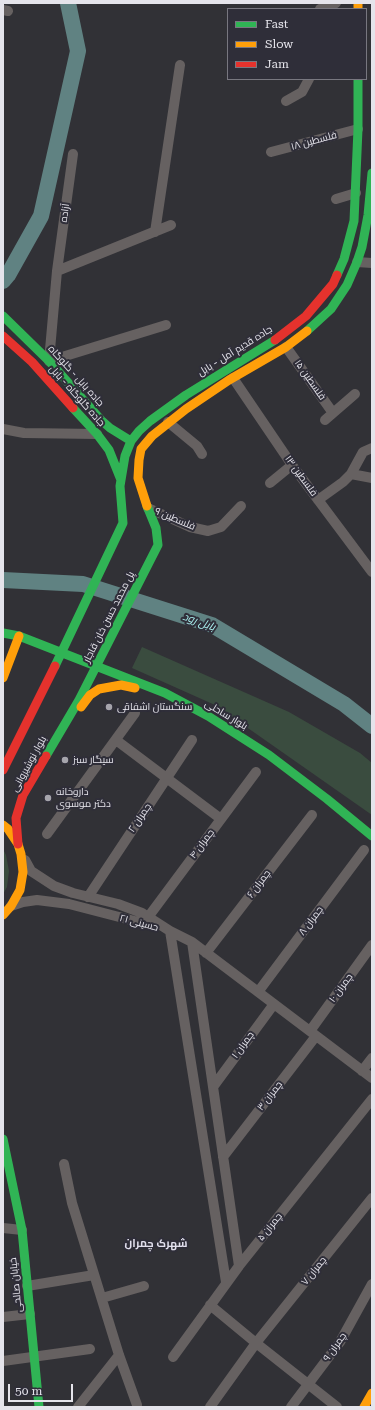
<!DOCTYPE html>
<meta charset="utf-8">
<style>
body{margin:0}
#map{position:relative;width:375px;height:1410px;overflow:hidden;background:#313136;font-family:"Roboto Serif",serif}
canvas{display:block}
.frame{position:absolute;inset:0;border:4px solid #e5e4eb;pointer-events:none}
.legend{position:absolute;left:227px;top:8px;width:140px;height:72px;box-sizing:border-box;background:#2f2e39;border:1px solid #787780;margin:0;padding:5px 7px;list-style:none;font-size:12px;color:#e5e4eb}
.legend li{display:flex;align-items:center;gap:8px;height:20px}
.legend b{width:20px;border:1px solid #787780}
.scale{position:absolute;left:8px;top:1384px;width:65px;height:18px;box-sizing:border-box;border:2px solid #e5e4eb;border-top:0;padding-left:5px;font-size:12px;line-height:14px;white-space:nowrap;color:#e5e4eb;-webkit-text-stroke:3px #2f2e39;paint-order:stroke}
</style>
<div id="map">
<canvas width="375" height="1410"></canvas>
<div class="frame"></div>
<ul class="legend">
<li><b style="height:5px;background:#30b455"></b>Fast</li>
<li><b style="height:5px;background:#ff9f0a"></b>Slow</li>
<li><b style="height:5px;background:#e5322d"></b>Jam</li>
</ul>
<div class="scale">50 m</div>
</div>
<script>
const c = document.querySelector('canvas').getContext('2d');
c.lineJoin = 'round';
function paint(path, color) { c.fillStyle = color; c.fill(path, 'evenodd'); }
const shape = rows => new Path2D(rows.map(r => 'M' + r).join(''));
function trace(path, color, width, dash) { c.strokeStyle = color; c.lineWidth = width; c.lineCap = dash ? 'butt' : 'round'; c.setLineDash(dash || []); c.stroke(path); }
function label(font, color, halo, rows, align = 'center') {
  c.font = font + ' "Roboto Serif",Cairo,serif'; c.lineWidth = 4; c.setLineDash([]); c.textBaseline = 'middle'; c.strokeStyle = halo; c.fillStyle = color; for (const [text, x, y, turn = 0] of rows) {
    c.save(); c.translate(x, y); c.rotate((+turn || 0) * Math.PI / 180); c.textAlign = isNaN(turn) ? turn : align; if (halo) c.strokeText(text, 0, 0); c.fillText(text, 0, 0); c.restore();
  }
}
paint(shape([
 [142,647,289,712,360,753,372,763,372,815,215,705,132,668],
 [3,849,6,855,9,871,7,887,3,894]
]), '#3a4c3f');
trace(shape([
 [3,281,8,275,41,216,78,51,68,3],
 [3,580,83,584,212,625,344,704,372,726]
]), '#608282', 16);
trace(shape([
 [320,9,336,3],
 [3,10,8,11],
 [286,101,302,92,309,79],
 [271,152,358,129],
 [336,199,356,193],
 [155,232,180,65],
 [357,262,372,263],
 [57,271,73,154],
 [166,325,49,361,57,271,171,225],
 [286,347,333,413],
 [233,378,292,465,372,572],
 [325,420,355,394],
 [168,422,197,446,202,454],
 [3,429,24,433,97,434],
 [351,474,372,478],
 [270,483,292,465],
 [318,500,343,482,351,474,363,452,372,448],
 [148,508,190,527,208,531,221,527,241,506],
 [116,740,221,819],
 [47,834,135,713],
 [25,860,31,871,54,886,73,893,118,904,142,913,170,931,192,942,372,1078],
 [88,897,192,740],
 [11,906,23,902,37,900,69,904,150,925],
 [143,924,256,772],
 [170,931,226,1282],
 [192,942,239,1266],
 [206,953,312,815],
 [258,992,364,850],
 [310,1031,372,945],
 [362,1071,372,1058],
 [213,1087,274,1004],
 [223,1157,316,1036],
 [64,1164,72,1203,119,1355,137,1405],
 [3,1228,22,1230],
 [27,1286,94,1275],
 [102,1298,144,1286],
 [210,1305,256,1343,337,1407],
 [3,1317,30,1314],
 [173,1357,239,1266,372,1099],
 [3,1361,90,1349],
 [78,1407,119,1355],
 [210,1407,256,1343,372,1198],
 [291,1407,340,1342,372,1284]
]), '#666161', 10);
trace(shape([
 [337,275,344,259,354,221,358,129,358,79],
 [3,316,49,361,101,420,110,428,131,441],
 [307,331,331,309,347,285,357,262,362,247,368,215,372,173],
 [73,408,97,434,109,450,121,480],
 [3,633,19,636,165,693,208,716,269,755,327,799,372,836],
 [55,666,123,523,120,486,125,456,131,441,139,431,150,421,186,395,275,340],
 [46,756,79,700,158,545,156,528,147,506],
 [3,1139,22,1230,39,1407]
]), '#30b455', 9);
trace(shape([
 [358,3,358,9],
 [147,506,138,478,139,460,141,449,152,436,186,409,229,380,286,347,307,331],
 [3,678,19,636],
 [81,707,90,695,99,689,121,685,135,688],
 [3,825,8,829,18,844,21,854,23,872,20,890,11,906,3,915],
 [364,1407,372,1393]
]), '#ff9f0a', 9);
trace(shape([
 [3,336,32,362,73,408],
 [275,340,306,316,333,284,337,275],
 [3,770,55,666],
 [18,844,16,818,23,795,46,756]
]), '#e5322d', 9);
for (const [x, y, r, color] of [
 [109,707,4,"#a6a5ac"],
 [65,760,4,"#a6a5ac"],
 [48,798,4,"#a6a5ac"]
]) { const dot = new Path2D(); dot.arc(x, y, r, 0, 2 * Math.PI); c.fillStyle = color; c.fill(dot); trace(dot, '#2f2e39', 1.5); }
label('10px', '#e5e4eb', '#2f2e39', [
 ["فلسطین ۱۸",314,141,-15],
 ["آزاده",65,213,-82],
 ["جاده قدیم آمل - بابل",235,351,-32],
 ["جاده بابل - گلوگاه",76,376,48],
 ["فلسطین ۱۵",310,380,55],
 ["جاده گلوگاه - بابل",77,396,48],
 ["فلسطین ۱۳",301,476,54],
 ["فلسطین ۹",175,519,23],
 ["پل محمد حسن خان قاجار",109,617,-63],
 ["بلوار ساحلی",226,715,31],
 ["بلوار نوشیروانی",29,764,-61],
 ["چمران ۲",140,818,-56],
 ["چمران ۴",202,844,-53],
 ["چمران ۶",259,884,-53],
 ["چمران ۸",311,921,-53],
 ["حسینی ۲۱",139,923,15],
 ["چمران ۱۰",341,988,-54],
 ["چمران ۱",243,1045,-54],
 ["چمران ۳",270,1096,-52],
 ["چمران ۵",270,1227,-51],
 ["چمران ۷",314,1271,-51],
 ["خيابان صالحی",16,1285,-96],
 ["چمران ۹",335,1347,-55]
]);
label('10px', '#e5e4eb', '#2f2e39', [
 ["سنگستان اشفاقی",117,707],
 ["سیگار سبز",73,760],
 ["داروخانه",56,792],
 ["دکتر موسوی",56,804]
], 'left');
label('italic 11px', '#abf2f1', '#2f2e39', [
 ["بابل رود",199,622,20]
]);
label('bold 11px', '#e2e0ee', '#2f2e39', [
 ["شهرک چمران",156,1244]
]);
</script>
